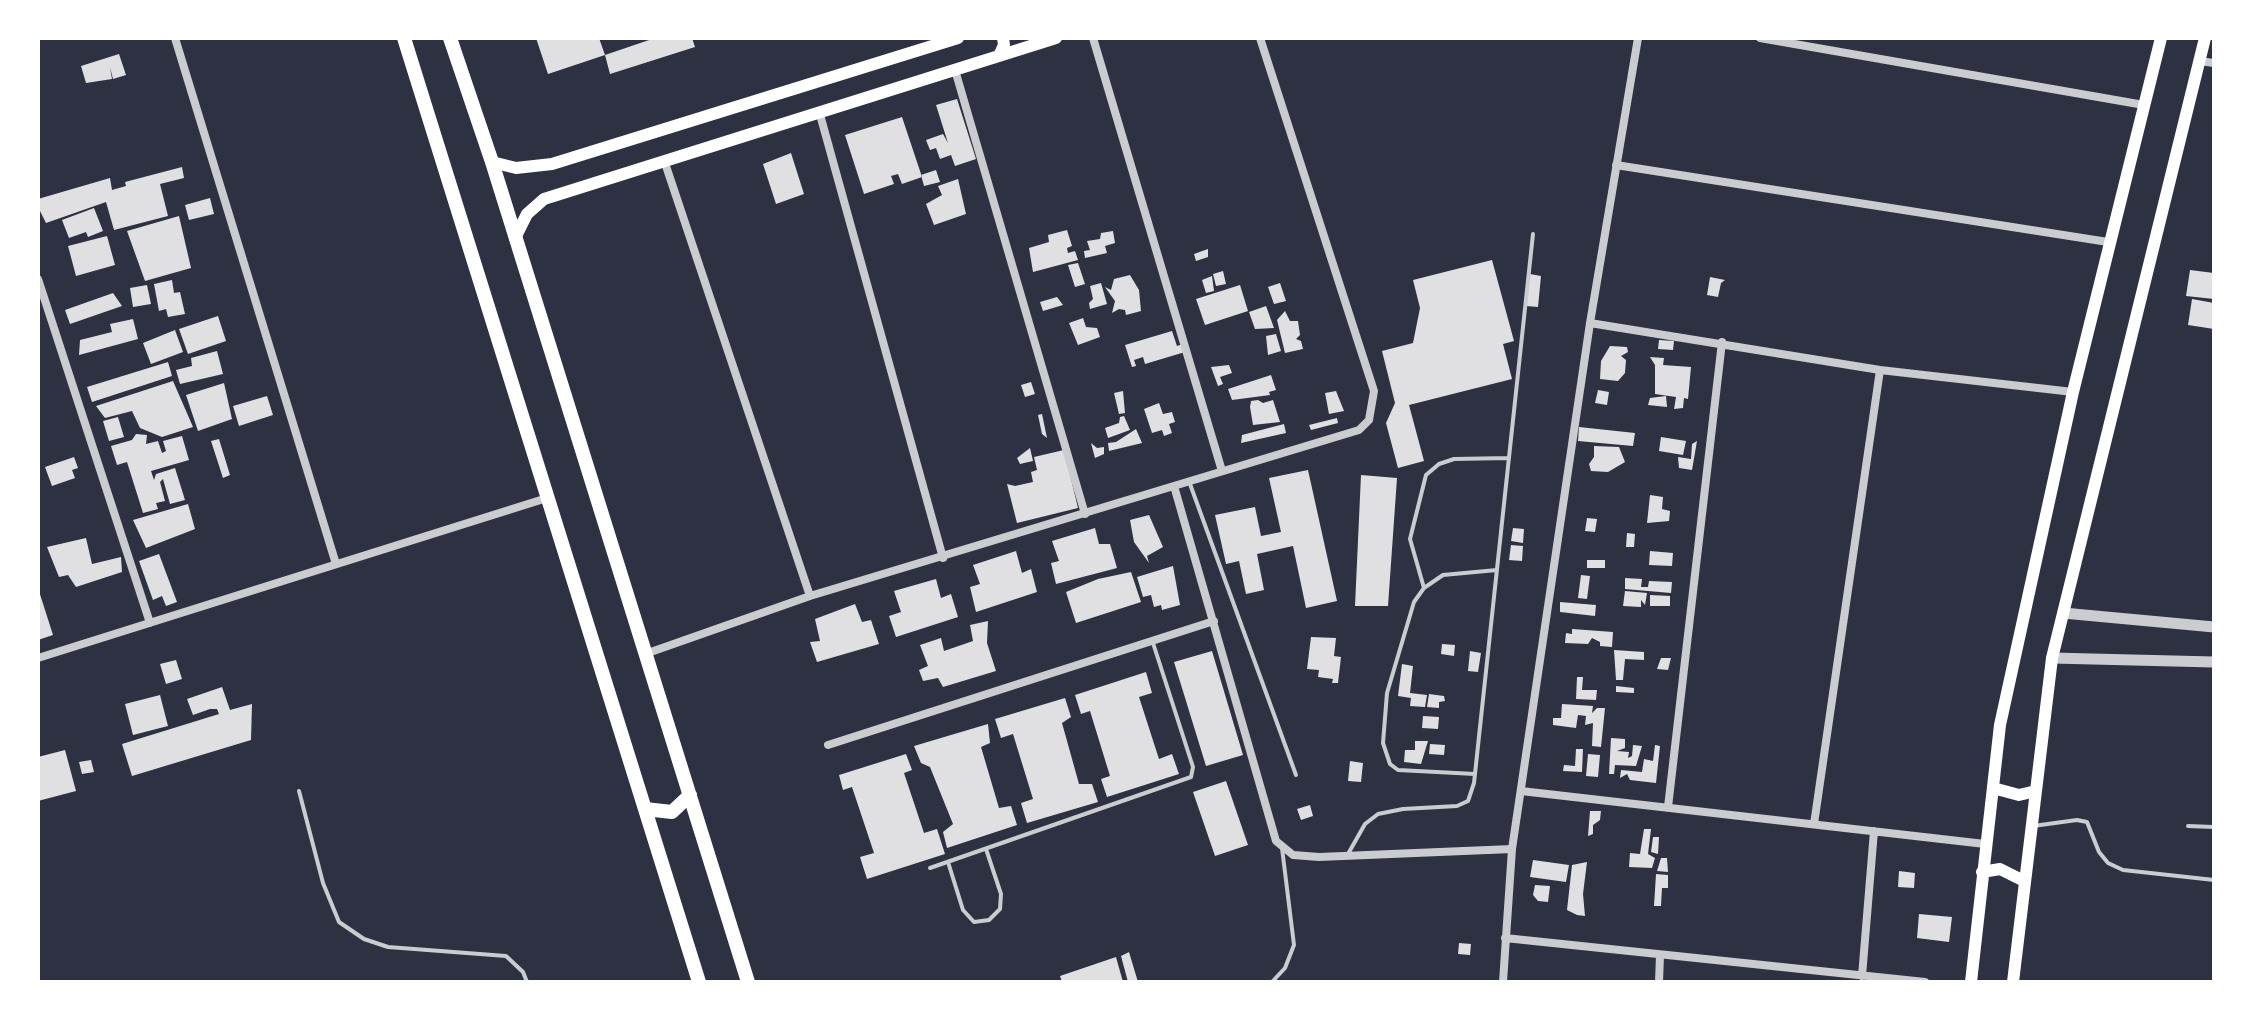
<!DOCTYPE html>
<style>
body{margin:0}
#map{position:relative;width:2252px;height:1020px;overflow:hidden;background:#2d3142;font-family:"Times New Roman",serif}
canvas{display:block}
.frame{position:absolute;inset:0;border:40px solid #fff;pointer-events:none}
</style>
<div id="map">
<canvas width="2252" height="1020"></canvas>
<div class="frame"></div>
</div>
<script>
const c = document.querySelector('canvas').getContext('2d');
c.lineJoin = 'round';
function paint(path, color) { c.fillStyle = color; c.fill(path, 'evenodd'); }
const shape = rows => new Path2D(rows.map(r => 'M' + r).join(''));
function trace(path, color, width, dash) { c.strokeStyle = color; c.lineWidth = width; c.lineCap = dash ? 'butt' : 'round'; c.setLineDash(dash || []); c.stroke(path); }
paint(shape([
 [536,38,599,38,605,55,548,74],
 [655,38,692,38,695,47,610,74,605,55],
 [119,54,126,75,113,79,110,67,112,79,86,83,81,66],
 [957,99,976,159,955,166,951,155,940,159,936,148,930,150,926,140,943,134,948,143,936,105],
 [902,117,922,177,902,184,898,174,891,176,894,184,864,194,845,135],
 [791,153,804,194,776,204,763,164],
 [182,167,184,178,160,184,168,216,114,230,106,202,46,223,38,207,38,199,110,178,112,190,126,186,125,182],
 [936,170,940,182,924,186,921,175],
 [958,179,966,214,934,225,926,204,942,195,938,186],
 [210,198,214,214,189,220,185,205],
 [94,208,103,231,88,237,86,232,69,238,62,220],
 [179,216,191,268,145,281,127,231],
 [1067,230,1072,246,1067,248,1068,253,1075,251,1078,260,1033,272,1029,248,1049,242,1048,235],
 [1113,231,1115,243,1105,246,1107,253,1085,258,1084,251,1090,250,1087,241,1100,239,1101,233],
 [107,236,115,265,76,276,68,246],
 [1208,249,1208,257,1196,261,1194,254],
 [1492,260,1514,341,1503,344,1512,379,1409,405,1424,461,1398,468,1386,423,1395,403,1382,351,1413,343,1420,308,1413,280],
 [1078,263,1085,284,1075,287,1068,265],
 [2190,270,2214,273,2214,299,2186,296],
 [1223,271,1226,284,1216,286,1213,274],
 [1530,274,1541,276,1538,307,1526,306],
 [1130,275,1139,290,1141,311,1126,315,1125,310,1119,309,1112,313,1115,301,1105,287,1111,290,1114,279],
 [1212,276,1214,291,1206,293,1202,280],
 [1710,277,1725,280,1721,283,1718,297,1707,295],
 [172,280,174,293,180,292,185,314,168,317,166,309,159,311,154,284],
 [1101,283,1107,304,1090,309,1089,303,1093,299,1090,286],
 [1280,283,1286,301,1274,304,1268,287],
 [147,285,151,304,133,307,130,288],
 [1240,285,1248,311,1205,325,1196,299],
 [113,293,122,306,70,324,65,310],
 [1057,297,1063,305,1043,311,1040,302],
 [2192,299,2214,303,2214,329,2188,325],
 [1266,306,1274,328,1255,329,1249,312],
 [1285,311,1290,321,1298,321,1300,335,1296,339,1301,341,1303,349,1285,353,1277,320],
 [218,316,226,341,188,354,179,329],
 [1083,318,1086,327,1097,328,1100,337,1078,345,1069,323],
 [133,319,138,339,79,355,80,340,112,332,110,324],
 [175,330,183,352,151,364,143,343],
 [1172,331,1177,346,1183,344,1185,352,1145,364,1143,357,1134,360,1136,366,1132,367,1125,345],
 [1276,334,1281,351,1268,355,1266,336],
 [1659,340,1674,341,1673,350,1658,349],
 [1610,346,1627,347,1628,352,1621,356,1626,360,1625,373,1618,381,1600,379,1601,361],
 [217,351,223,374,180,384,176,370,192,366,191,358],
 [1650,357,1664,358,1663,365,1691,367,1688,399,1684,398,1683,408,1674,409,1676,397,1655,394,1655,365],
 [168,362,172,376,92,402,87,387],
 [1229,365,1232,373,1220,377,1223,384,1218,386,1211,367],
 [1271,375,1276,390,1269,392,1270,395,1232,400,1228,389],
 [173,381,193,427,162,437,140,428,132,411,105,418,96,406],
 [1031,382,1035,394,1025,397,1021,385],
 [224,383,232,419,198,431,186,395],
 [1598,390,1609,392,1607,405,1595,403],
 [1123,391,1125,413,1119,414,1114,393],
 [1336,391,1344,411,1329,414,1325,393],
 [267,396,273,415,239,426,233,406],
 [1666,396,1667,407,1648,405,1650,398],
 [1258,400,1263,403,1273,400,1280,422,1253,425,1250,407,1251,401],
 [1159,403,1163,414,1172,412,1175,422,1169,424,1172,433,1164,436,1162,430,1152,433,1144,409],
 [1042,414,1047,438,1042,434,1038,415],
 [1124,416,1130,430,1108,438,1105,428,1119,423,1120,417],
 [118,417,124,437,109,441,103,421],
 [1337,418,1338,423,1311,430,1309,425],
 [1284,424,1286,433,1241,443,1242,435],
 [1579,427,1635,433,1633,446,1578,441],
 [1136,429,1142,443,1109,451,1108,443,1116,442],
 [136,434,147,435,146,444,158,441,162,453,166,451,163,441,182,436,189,460,151,471,154,480,156,474,175,468,185,500,170,504,163,479,160,482,165,501,156,503,158,509,143,513,127,462,117,465,111,446,132,440],
 [1661,437,1686,441,1683,455,1659,451],
 [219,439,230,475,223,478,211,441],
 [1697,441,1692,470,1679,468,1678,457,1691,459,1692,444],
 [1091,443,1097,448,1104,447,1104,454,1095,458],
 [1594,446,1619,447,1625,462,1608,472,1591,471,1589,464,1594,457],
 [1030,448,1033,461,1020,464,1017,458],
 [1064,450,1078,508,1017,523,1007,484,1015,486,1033,482,1031,472,1037,470,1034,457],
 [74,457,78,468,72,470,75,478,52,486,45,467],
 [1308,470,1337,601,1306,608,1293,546,1257,554,1264,590,1246,594,1239,561,1226,564,1215,515,1255,507,1261,536,1281,532,1269,478],
 [1361,475,1397,478,1388,606,1355,606],
 [1650,495,1663,497,1662,509,1670,511,1669,521,1647,523],
 [188,504,195,529,146,548,133,520],
 [1149,515,1163,547,1147,556,1149,563,1134,542,1130,520],
 [1587,518,1597,519,1595,532,1585,531],
 [1095,528,1099,544,1110,544,1117,568,1056,584,1051,563,1059,561,1052,541],
 [1513,528,1524,529,1523,543,1511,541],
 [1627,533,1635,534,1634,547,1626,547],
 [86,538,92,564,121,557,122,572,76,587,68,575,59,577,47,547],
 [1511,545,1523,546,1522,561,1509,560],
 [1016,551,1022,573,1031,569,1037,592,976,612,970,587,980,584,973,565],
 [1650,551,1673,553,1672,566,1649,565],
 [159,554,177,602,166,606,162,596,153,600,139,561],
 [1587,560,1605,560,1605,568,1587,568],
 [1173,566,1180,605,1162,610,1161,605,1154,607,1151,595,1143,597,1137,577],
 [1131,572,1141,602,1076,623,1066,592,1098,579],
 [1581,575,1590,576,1587,599,1578,598],
 [1625,578,1642,579,1641,587,1648,587,1649,581,1672,582,1671,593,1625,589],
 [936,579,941,598,951,594,958,617,896,637,889,616,901,612,894,591],
 [38,588,53,635,38,640],
 [1625,591,1647,593,1645,605,1641,600,1641,607,1623,606],
 [1650,595,1670,596,1670,606,1650,606],
 [1560,602,1596,605,1595,616,1560,612],
 [855,604,862,622,871,620,879,644,817,662,810,642,820,641,815,619],
 [988,621,987,643,996,671,943,687,938,678,923,681,919,670,928,666,920,645,941,638,944,651,973,641,970,625],
 [1572,629,1613,632,1612,647,1600,646,1600,642,1592,638,1588,644,1565,643,1566,633,1572,634],
 [1311,637,1336,638,1334,656,1341,657,1338,683,1332,683,1333,679,1318,677,1319,670,1307,669],
 [1442,644,1455,645,1454,656,1441,654],
 [1614,650,1644,652,1644,660,1625,659,1623,680,1616,680],
 [1212,651,1243,755,1206,766,1174,662],
 [1470,651,1481,653,1478,672,1468,671],
 [1661,658,1671,658,1668,670,1657,669],
 [176,660,182,679,166,684,160,664],
 [1402,664,1413,666,1410,693,1427,695,1425,707,1410,706,1411,698,1398,696],
 [1146,672,1152,693,1139,697,1159,759,1172,754,1179,774,1107,797,1101,779,1110,776,1090,711,1081,714,1075,695],
 [1577,677,1583,677,1582,690,1597,690,1596,700,1576,699],
 [1616,686,1634,688,1634,693,1616,692],
 [222,687,230,710,252,704,251,740,132,776,122,744,219,714,217,709,210,709,193,715,187,699],
 [1429,694,1444,696,1445,701,1439,702,1439,708,1427,707],
 [160,695,168,726,133,735,125,704],
 [1065,698,1071,717,1062,723,1079,784,1092,784,1098,802,1027,823,1021,803,1033,799,1013,734,1001,738,995,719],
 [1562,704,1593,706,1592,713,1597,708,1605,708,1601,747,1592,746,1593,723,1585,725,1586,716,1578,715,1576,728,1553,725,1553,718,1561,718],
 [1423,716,1439,717,1438,729,1422,728],
 [988,724,990,743,981,747,999,808,1011,806,1017,825,947,848,943,832,953,824,930,767,921,763,914,746],
 [1611,738,1625,739,1625,748,1617,751,1629,752,1628,758,1632,756,1633,745,1642,746,1636,766,1615,765,1614,774,1609,774],
 [1415,741,1428,741,1421,764,1404,762,1405,750,1415,750],
 [1430,744,1445,745,1444,755,1429,754],
 [1655,745,1660,746,1656,783,1630,780,1627,774,1620,778,1621,770,1642,772,1644,759,1653,761],
 [1576,749,1583,749,1582,772,1563,771,1564,765,1575,766],
 [65,750,76,791,38,801,38,757],
 [906,754,912,770,904,773,924,833,937,829,945,854,867,879,860,857,874,853,852,787,843,790,839,775],
 [1588,754,1600,755,1598,777,1586,776],
 [91,760,94,772,82,774,79,762],
 [1350,761,1363,763,1361,782,1348,781],
 [1226,781,1248,845,1215,856,1193,792],
 [1310,805,1313,816,1301,820,1297,809],
 [1590,811,1601,811,1600,820,1593,825,1593,834,1588,836],
 [1644,829,1651,829,1648,854,1655,858,1652,868,1629,867,1630,853,1640,854],
 [1653,837,1659,837,1658,854,1651,852],
 [1661,858,1667,858,1668,872,1657,871],
 [1533,860,1569,865,1566,882,1530,877],
 [1587,862,1583,894,1585,916,1577,915,1567,910,1572,865],
 [1899,871,1915,873,1914,888,1898,887],
 [1656,874,1668,875,1668,888,1662,888,1661,906,1654,906],
 [1535,885,1550,886,1548,902,1538,901,1533,895],
 [1919,914,1952,917,1949,942,1917,938],
 [1459,943,1471,944,1470,955,1458,954],
 [1129,952,1138,982,1128,982,1121,956],
 [1116,957,1123,982,1062,982,1060,976]
]), '#e0e0e3');
trace(shape([
 [1190,484,1296,775],
 [1424,588,1410,539,1426,475,1439,464,1454,459,1509,458],
 [1475,774,1398,770,1390,764,1383,743,1387,693,1414,602,1424,588,1443,575,1497,570],
 [299,791,323,883,339,922,364,939,388,947,506,956,523,972,527,982],
 [2033,826,2077,820,2087,822,2099,852,2108,863,2123,870,2214,880],
 [2188,826,2214,827],
 [1348,854,1365,824,1378,814,1403,809,1457,806,1468,801,1474,783,1533,234],
 [948,862,963,910,974,922,989,920,1000,909,1001,894,986,849],
 [930,868,1191,777,1193,767,1153,643],
 [1272,982,1285,968,1294,945,1282,848]
]), '#caccd0', 4);
trace(shape([
 [175,38,336,564],
 [1093,38,1222,471],
 [1760,38,2144,105],
 [2199,61,2214,63],
 [955,70,1085,514],
 [819,111,943,558],
 [664,160,810,596],
 [1616,165,2108,242],
 [38,279,150,623],
 [1590,323,1880,370,2073,392],
 [1174,486,1276,841,1293,855,1319,857,1512,849],
 [645,654,810,596,1359,430,1369,420,1374,391,1260,38],
 [38,658,547,498],
 [828,745,1214,621],
 [1521,791,1985,844],
 [1668,807,1722,342],
 [1814,824,1880,370],
 [1505,938,1925,982],
 [1862,976,1874,831],
 [1503,982,1512,849,1590,323,1638,38],
 [1659,982,1660,955]
]), '#caccd0', 8);
trace(shape([
 [2063,613,2214,627],
 [2052,658,2214,662]
]), '#caccd0', 11);
trace(shape([
 [999,56,1004,45,1003,38],
 [492,162,516,168,552,164,958,38],
 [515,238,527,214,544,199,1056,38],
 [1993,788,2019,795,2036,791],
 [1982,872,2000,869,2024,881],
 [1971,982,2000,725,2073,392,2161,38],
 [2013,982,2052,658,2205,38]
]), '#fff', 12);
trace(shape([
 [404,38,699,982],
 [450,38,492,162,748,982],
 [645,809,672,812,690,795]
]), '#fff', 14);
</script>
